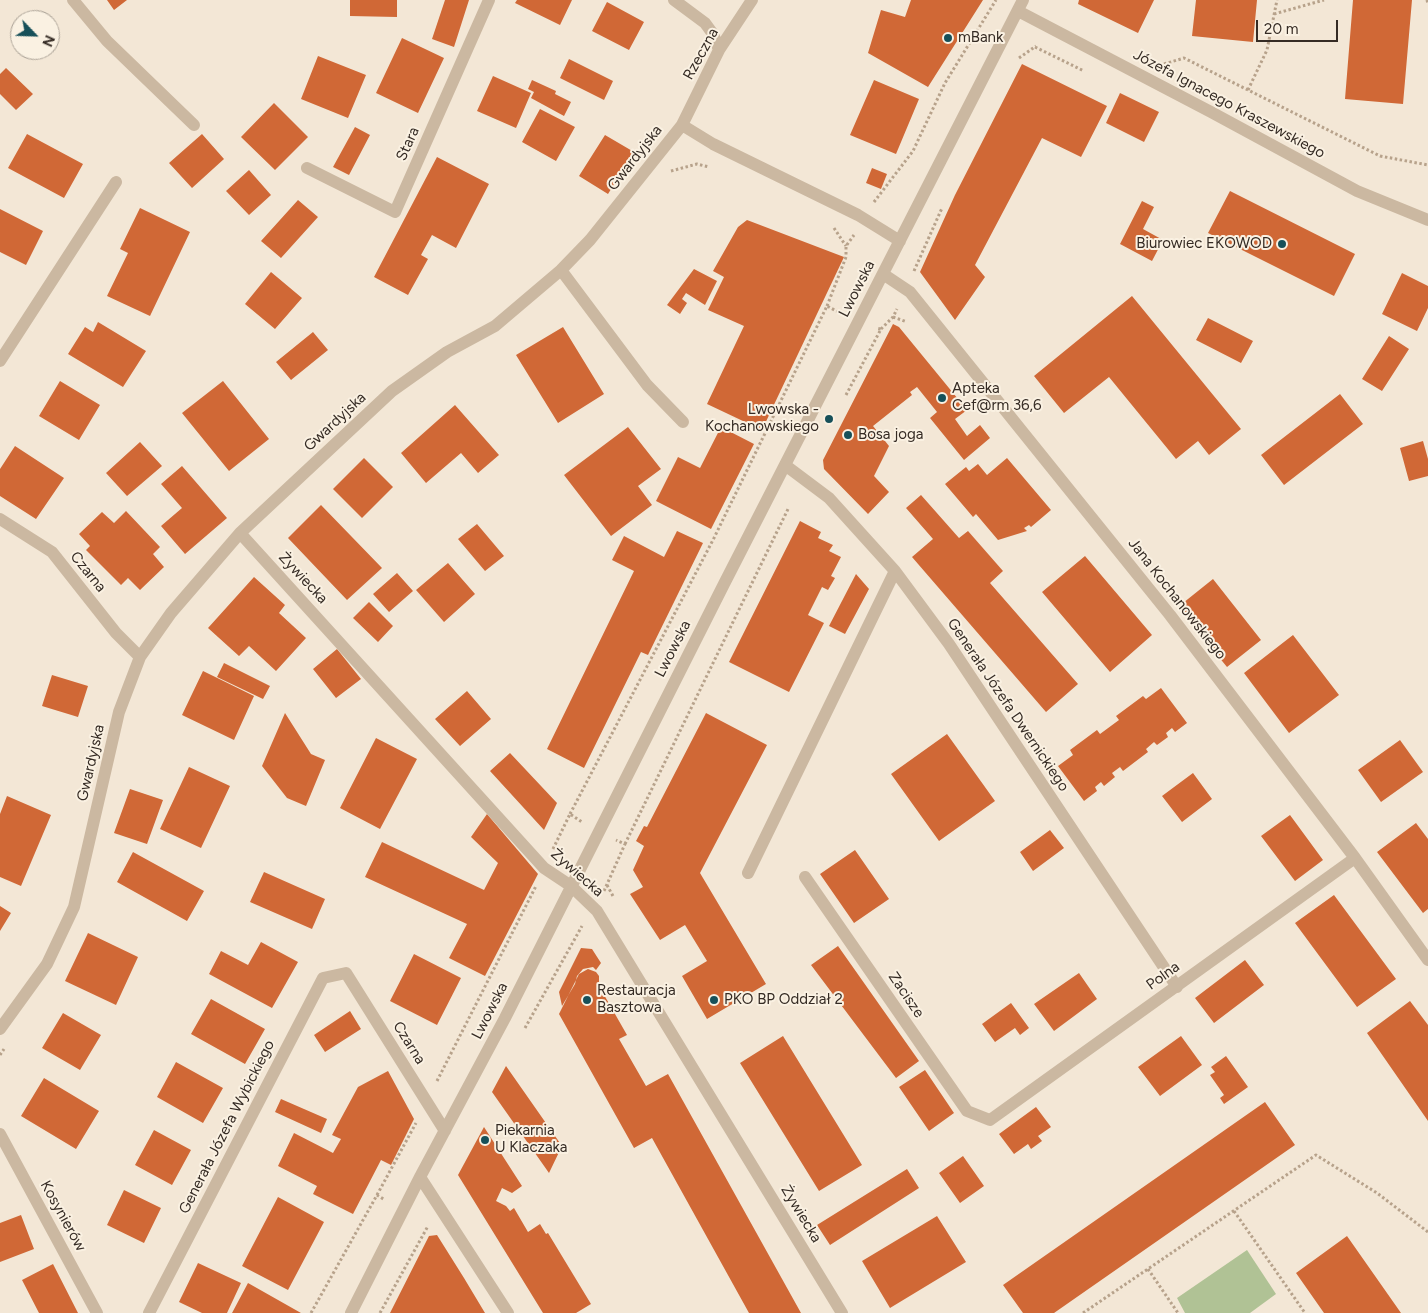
<!DOCTYPE html>
<meta charset="utf-8">
<style>
body{margin:0}
#map{position:relative;width:1428px;height:1313px;overflow:hidden;background:#f3e7d6;font-family:Figtree,sans-serif}
canvas{display:block}
.north{position:absolute;left:10px;top:10px;width:50px;height:50px;box-sizing:border-box;background:#faf1e2;border:1px solid #aba296;border-radius:50%;rotate:114deg;font-size:14px;font-weight:700;line-height:20px;text-align:center;color:#352b24}
.north::after{content:'';display:block;margin:auto;width:18px;height:22px;background:#175059;clip-path:polygon(50% 0,100% 100%,50% 72%,0 100%)}
.scale{position:absolute;left:1256px;top:20px;width:82px;height:22px;box-sizing:border-box;border:2px solid #352b24;border-top:0;padding-left:6px;font-size:15px;line-height:18px;white-space:nowrap;color:#352b24;-webkit-text-stroke:4px #faf1e2;paint-order:stroke}
</style>
<div id="map">
<canvas width="1428" height="1313"></canvas>
<div class="north">N</div>
<div class="scale">20 m</div>
</div>
<script>
const c = document.querySelector('canvas').getContext('2d');
c.lineJoin = 'round';
function paint(path, color) { c.fillStyle = color; c.fill(path, 'evenodd'); }
const shape = rows => new Path2D(rows.map(r => 'M' + r).join(''));
function trace(path, color, width, dash) { c.strokeStyle = color; c.lineWidth = width; c.lineCap = dash ? 'butt' : 'round'; c.setLineDash(dash || []); c.stroke(path); }
function label(font, color, halo, rows, align = 'center') {
  c.font = font + ' Figtree,sans-serif'; c.lineWidth = 4; c.setLineDash([]); c.textBaseline = 'middle'; c.strokeStyle = halo; c.fillStyle = color; for (const [text, x, y, turn = 0] of rows) {
    c.save(); c.translate(x, y); c.rotate((+turn || 0) * Math.PI / 180); c.textAlign = isNaN(turn) ? turn : align; if (halo) c.strokeText(text, 0, 0); c.fillText(text, 0, 0); c.restore();
  }
}
paint(shape([
 [1247,1250,1276,1294,1250,1313,1185,1313,1177,1298]
]), '#b0c295');
paint(shape([
 [107,0,127,0,114,10],
 [350,0,397,0,397,17,350,16],
 [445,0,469,0,454,47,432,39],
 [517,0,572,0,560,25,515,3],
 [911,0,983,0,928,87,868,53,881,10,905,17],
 [1079,0,1154,0,1138,33,1078,4],
 [1196,0,1257,0,1253,42,1192,36],
 [1353,0,1412,0,1403,104,1345,99],
 [607,2,644,22,629,50,592,31],
 [402,38,444,58,418,113,376,93],
 [318,56,366,75,348,118,301,99],
 [569,59,613,81,604,100,560,78],
 [1022,64,1107,106,1081,157,1042,138,975,265,985,277,955,320,920,272,955,195],
 [6,68,33,94,16,110,0,94,0,74],
 [493,76,531,93,516,128,477,111],
 [532,80,556,91,555,94,571,102,564,116,531,98,534,92,528,89],
 [874,80,919,99,896,154,850,135],
 [1120,93,1159,112,1144,142,1106,123],
 [274,103,308,137,275,170,241,137],
 [540,109,575,127,556,161,522,142],
 [355,127,370,135,349,175,333,167],
 [27,134,83,164,64,198,8,168],
 [202,134,224,159,192,188,169,163],
 [605,135,634,152,608,194,579,176],
 [437,157,489,184,456,248,432,235,421,255,428,259,408,295,374,277],
 [872,168,887,174,881,189,866,183],
 [249,170,271,195,249,215,226,191],
 [1230,191,1355,254,1334,296,1208,233],
 [298,200,318,217,281,258,261,241],
 [1142,201,1154,207,1143,229,1163,240,1152,261,1120,244],
 [140,208,190,232,150,316,107,296,128,253,120,249],
 [0,209,43,231,26,265,0,252],
 [747,220,844,257,762,430,707,404,744,326,708,310,724,277,713,271,738,227],
 [694,269,717,281,705,305,686,293,682,299,687,303,680,314,667,305],
 [271,272,302,298,275,329,245,304],
 [1402,273,1428,286,1428,308,1417,331,1382,314],
 [1132,296,1241,429,1209,455,1198,441,1176,459,1109,377,1064,413,1034,376],
 [1208,318,1253,341,1241,363,1196,340],
 [98,322,146,351,123,387,68,354,85,327,93,332],
 [893,324,899,327,967,410,955,419,967,436,980,425,990,438,964,460,930,418,937,412,917,387,910,392,912,395,873,426,889,446,874,476,889,492,868,514,824,469,823,460],
 [563,327,604,394,558,423,516,355],
 [313,332,328,350,291,380,276,362],
 [1389,336,1409,349,1382,391,1362,379],
 [60,381,100,405,79,440,39,416],
 [223,381,269,439,229,471,182,413],
 [1340,394,1363,424,1284,485,1261,455],
 [455,405,499,455,478,473,461,453,426,483,401,453],
 [628,427,661,469,638,486,652,505,611,536,564,475],
 [721,427,754,444,711,529,656,501,678,457,700,468],
 [1423,441,1428,459,1428,476,1409,481,1400,448],
 [140,442,162,466,127,496,106,473],
 [15,446,64,478,36,519,0,496,0,469],
 [364,458,393,487,362,518,333,489],
 [1007,458,1051,510,1031,527,1029,525,1024,528,1027,531,998,540,976,514,973,517,945,484,966,467,969,471,978,464,987,475],
 [182,466,227,518,185,554,161,526,182,508,161,484],
 [921,495,959,538,968,531,1003,571,990,583,1078,684,1046,712,912,557,933,539,906,508],
 [321,505,382,568,347,600,288,538],
 [126,511,160,547,153,554,164,567,140,590,128,578,121,585,86,550,90,546,79,534,102,512,114,523],
 [800,521,821,532,818,538,833,545,829,551,841,557,831,576,835,578,828,590,822,587,808,615,824,623,789,692,729,662],
 [477,524,504,556,485,571,458,539],
 [677,531,703,543,648,655,641,652,584,768,547,749,634,571,612,560,624,536,664,557],
 [1085,556,1152,635,1110,672,1042,592],
 [448,563,475,594,444,622,416,590],
 [397,573,413,591,389,612,373,594],
 [856,574,869,589,845,634,829,626],
 [254,577,285,605,279,613,306,638,276,671,249,646,239,656,208,628],
 [1213,579,1261,640,1227,667,1178,607],
 [369,602,393,626,378,642,353,618],
 [1293,635,1339,695,1289,733,1244,673],
 [337,649,361,679,336,698,313,669],
 [224,663,270,686,263,699,217,677],
 [203,671,254,696,234,740,182,715],
 [52,675,88,686,78,717,42,706],
 [1161,688,1187,723,1175,732,1172,728,1166,733,1168,737,1157,745,1154,742,1146,749,1148,752,1123,771,1120,767,1112,773,1115,777,1104,786,1101,782,1095,787,1097,791,1084,801,1058,766,1073,755,1070,750,1097,730,1100,734,1119,720,1116,716,1143,696,1146,699],
 [467,691,491,719,460,746,435,719],
 [285,713,311,754,325,760,306,806,287,798,262,766],
 [706,713,767,745,700,873,766,984,707,1019,682,976,707,961,685,925,660,940,630,894,643,887,633,870,644,846,636,841,644,826,647,827],
 [947,734,995,801,939,841,891,774],
 [376,738,417,759,380,829,340,808],
 [1400,740,1423,772,1381,802,1358,770],
 [510,753,557,803,544,830,490,771],
 [189,767,230,786,201,848,160,829],
 [1193,773,1212,799,1182,822,1162,796],
 [130,789,163,800,147,844,114,833],
 [7,796,51,815,21,886,0,877,0,814],
 [487,814,538,874,485,976,449,958,467,924,365,877,382,842,484,890,498,863,471,837],
 [1290,815,1323,860,1295,881,1261,836],
 [1416,823,1428,839,1428,909,1423,913,1377,852],
 [1050,830,1064,848,1033,871,1020,852],
 [855,850,889,899,854,923,820,874],
 [133,852,204,891,187,921,117,882],
 [264,872,325,899,312,929,250,902],
 [1334,895,1396,979,1357,1007,1295,923],
 [0,906,11,913,0,931],
 [88,933,138,957,116,1005,65,981],
 [261,942,298,962,272,1008,209,974,221,951,248,965],
 [838,946,919,1061,896,1078,811,965],
 [581,948,592,949,601,963,596,970,593,967,583,969,577,976,575,984,562,1006,559,992],
 [414,954,461,978,437,1025,390,1001],
 [1245,960,1264,985,1214,1023,1195,998],
 [588,969,596,972,599,976,599,986,627,1035,619,1039,646,1086,668,1074,801,1313,749,1313,652,1138,634,1148,559,1014,579,974],
 [1079,973,1097,999,1054,1031,1034,1004],
 [211,999,265,1029,245,1064,191,1034],
 [1410,1001,1428,1025,1428,1121,1367,1033],
 [1011,1003,1029,1028,1020,1035,1015,1028,995,1042,982,1024],
 [350,1011,361,1029,325,1052,314,1035],
 [63,1013,101,1035,80,1070,42,1048],
 [783,1036,862,1165,819,1191,740,1063],
 [1181,1036,1202,1065,1160,1096,1138,1067],
 [1226,1056,1248,1087,1224,1104,1220,1098,1224,1095,1210,1075,1215,1072,1211,1067],
 [176,1062,223,1088,203,1123,157,1097],
 [506,1066,562,1146,549,1173,492,1092],
 [925,1070,954,1113,929,1131,899,1087],
 [388,1071,414,1119,391,1165,381,1160,353,1214,313,1194,317,1186,278,1166,294,1133,333,1153,341,1139,332,1135,358,1087],
 [44,1078,99,1111,76,1149,21,1116],
 [281,1099,327,1119,321,1133,275,1112],
 [1265,1102,1295,1145,1054,1313,1023,1313,1003,1285],
 [1036,1107,1051,1127,1038,1136,1042,1141,1031,1149,1028,1144,1014,1154,999,1134],
 [484,1127,522,1186,512,1193,502,1188,496,1201,506,1206,510,1211,514,1208,528,1232,540,1224,546,1234,548,1233,591,1304,576,1313,543,1313,458,1175],
 [154,1130,191,1150,172,1185,135,1165],
 [963,1156,984,1186,960,1203,939,1173],
 [907,1169,919,1188,830,1245,817,1225],
 [124,1190,161,1208,144,1243,107,1225],
 [278,1197,324,1222,288,1290,242,1266],
 [21,1215,34,1249,0,1262,0,1223],
 [937,1216,966,1262,890,1308,862,1261],
 [437,1235,464,1278,485,1313,390,1313,429,1236],
 [1347,1236,1401,1313,1324,1313,1296,1273],
 [198,1263,241,1283,227,1313,202,1313,179,1302],
 [53,1264,78,1313,39,1313,22,1280],
 [248,1283,301,1313,232,1313]
]), '#d06836');
trace(shape([
 [1427,0,1428,4],
 [1274,14,1324,0],
 [1035,47,1084,71],
 [1019,58,1036,46],
 [1164,64,1184,58,1380,156,1428,165],
 [1248,90,1267,50,1277,0],
 [671,171,697,164,709,167],
 [874,202,913,151,945,83,996,0],
 [834,228,846,246],
 [914,271,942,208],
 [827,306,846,257,846,246,854,235],
 [893,317,907,322],
 [881,329,893,317,897,309],
 [846,395,881,329,876,328],
 [570,814,714,538,827,306,840,313],
 [625,844,788,509],
 [553,849,570,814,582,822],
 [607,885,614,898],
 [604,891,625,844,616,840],
 [525,1028,582,926],
 [0,1055,4,1049],
 [437,1081,536,886],
 [377,1195,416,1123],
 [1234,1211,1305,1313],
 [1148,1269,1178,1313],
 [311,1313,377,1195,385,1200],
 [380,1313,428,1226],
 [1083,1313,1316,1155,1377,1193,1428,1232]
]), '#b7a28b', 3, [2.5, 2.5]);
trace(shape([
 [73,0,107,41,194,125],
 [674,0,705,23,713,34,719,50],
 [1018,11,1211,112,1357,191,1428,220],
 [682,125,719,50,752,0],
 [307,168,395,212,489,0],
 [561,270,647,385,683,422],
 [883,274,910,292,1170,615,1355,858,1428,960],
 [0,361,116,182],
 [785,465,829,498,895,571,949,644,1177,987],
 [0,519,52,552,116,633,140,657],
 [240,533,544,868,571,886,597,911,842,1313],
 [748,873,895,571],
 [805,877,967,1111,990,1120,1355,858],
 [0,1029,47,964,74,907,119,712,140,657,171,613,240,533,392,391,447,352,495,326,561,270,590,240,682,125,713,144,858,215,900,241],
 [0,1134,97,1313],
 [420,1177,508,1313],
 [149,1313,323,978,346,973,445,1131],
 [351,1313,420,1177,505,1018,724,584,1023,0]
]), '#cbb8a1', 12);
for (const [x, y, r, color] of [
 [948,38,5,"#175059"],
 [1282,244,5,"#175059"],
 [942,398,5,"#175059"],
 [829,419,5,"#175059"],
 [848,435,5,"#175059"],
 [587,1000,5,"#175059"],
 [714,1000,5,"#175059"],
 [485,1140,5,"#175059"]
]) { const dot = new Path2D(); dot.arc(x, y, r, 0, 2 * Math.PI); c.fillStyle = color; c.fill(dot); trace(dot, '#faf1e2', 2); }
label('15px', '#352b24', '#faf1e2', [
 ["mBank",958,38],
 ["Biurowiec EKOWOD",1272,244,"right"],
 ["Apteka",952,389],
 ["Cef@rm 36,6",952,406],
 ["Lwowska -",819,410,"right"],
 ["Kochanowskiego",819,427,"right"],
 ["Bosa joga",858,435],
 ["Restauracja",597,991],
 ["Basztowa",597,1008],
 ["PKO BP Oddział 2",724,1000],
 ["Piekarnia",495,1131],
 ["U Klaczaka",495,1148]
], 'left');
label('15px', '#352b24', '#faf1e2', [
 ["Rzeczna",701,54,-61],
 ["Józefa Ignacego Kraszewskiego",1229,104,28],
 ["Stara",408,144,-66],
 ["Gwardyjska",635,158,-52],
 ["Lwowska",857,289,-63],
 ["Gwardyjska",335,422,-43],
 ["Czarna",88,572,51],
 ["Żywiecka",303,578,47],
 ["Jana Kochanowskiego",1177,599,52],
 ["Lwowska",673,649,-63],
 ["Generała Józefa Dwernickiego",1008,705,56],
 ["Gwardyjska",91,763,-77],
 ["Żywiecka",577,873,41],
 ["Polna",1163,976,-36],
 ["Zacisze",906,995,56],
 ["Lwowska",490,1011,-63],
 ["Czarna",409,1043,58],
 ["Generała Józefa Wybickiego",227,1127,-63],
 ["Żywiecka",801,1214,59],
 ["Kosynierów",63,1216,61]
]);
</script>
